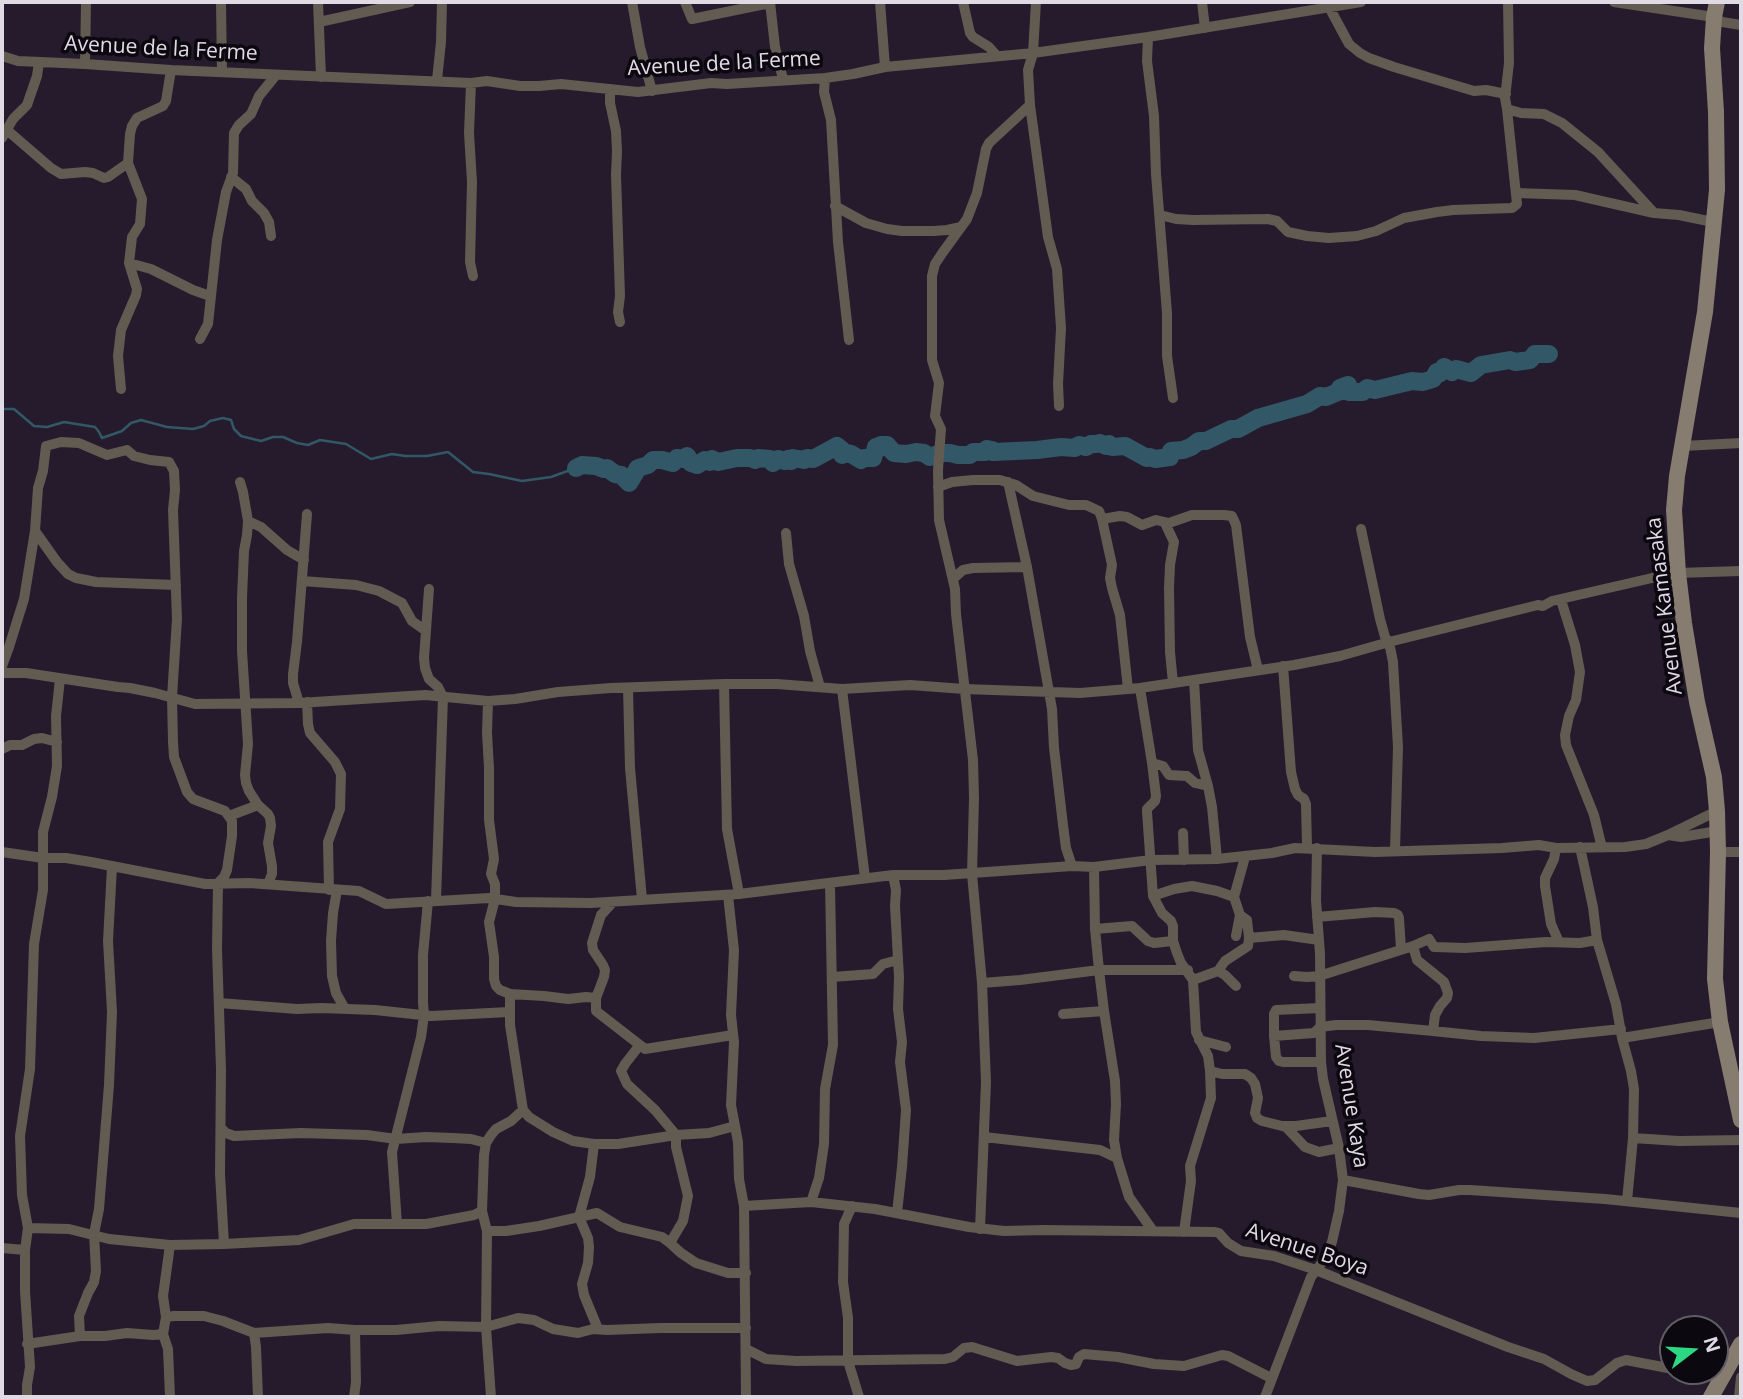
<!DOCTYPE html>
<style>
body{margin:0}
#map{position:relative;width:1743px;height:1399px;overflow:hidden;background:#251b2c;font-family:"Open Sans",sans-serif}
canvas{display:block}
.frame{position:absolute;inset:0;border:4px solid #e0dae5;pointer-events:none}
.north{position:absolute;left:1659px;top:1315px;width:70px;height:70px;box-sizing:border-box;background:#0b080f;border:2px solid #605c65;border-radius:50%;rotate:73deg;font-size:19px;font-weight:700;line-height:28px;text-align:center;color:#e0dae5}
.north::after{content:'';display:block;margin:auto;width:24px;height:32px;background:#2dd883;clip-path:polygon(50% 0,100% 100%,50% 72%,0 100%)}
</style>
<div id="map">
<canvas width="1743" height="1399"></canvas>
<div class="frame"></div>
<div class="north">N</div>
</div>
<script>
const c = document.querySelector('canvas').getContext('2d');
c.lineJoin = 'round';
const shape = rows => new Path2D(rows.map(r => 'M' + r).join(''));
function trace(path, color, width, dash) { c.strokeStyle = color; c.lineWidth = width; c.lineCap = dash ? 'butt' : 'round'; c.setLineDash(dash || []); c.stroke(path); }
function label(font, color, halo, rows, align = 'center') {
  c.font = font + ' "Open Sans",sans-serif'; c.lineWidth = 7; c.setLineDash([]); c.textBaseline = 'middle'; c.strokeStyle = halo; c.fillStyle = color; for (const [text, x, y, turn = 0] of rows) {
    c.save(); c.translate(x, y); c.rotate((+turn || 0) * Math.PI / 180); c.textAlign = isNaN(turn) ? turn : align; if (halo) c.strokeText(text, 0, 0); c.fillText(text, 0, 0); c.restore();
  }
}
trace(shape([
 [2,409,14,409,34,426,47,427,64,422,95,427,99,432,102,438,122,431,131,423,141,420,167,427,193,429,204,426,210,421,223,418,231,420,234,429,241,436,261,441,273,437,283,437,297,443,308,445,320,440,346,444,371,459,392,454,405,456,427,456,448,452,473,472,489,474,522,481,551,477,576,468]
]), '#325867', 2.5);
trace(shape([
 [576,468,582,465,596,466,604,469,607,468,615,474,621,475,629,483,638,468,648,465,653,460,662,460,673,463,677,458,684,459,687,456,691,463,697,465,705,460,710,462,712,459,718,462,737,458,750,458,755,460,758,458,770,459,773,463,778,459,785,461,788,459,791,461,793,458,804,460,807,458,813,459,837,446,842,450,842,455,847,453,851,454,861,460,864,458,873,458,876,447,880,448,881,445,887,445,894,453,906,454,916,452,924,453,930,457,940,453,950,453,958,455,970,455,973,452,985,452,987,449,992,450,993,452,1037,450,1061,447,1075,448,1079,445,1086,447,1091,444,1096,444,1100,443,1106,446,1109,444,1112,447,1125,446,1147,458,1150,457,1155,459,1170,457,1171,451,1183,450,1191,447,1199,441,1206,441,1231,429,1238,429,1258,418,1307,404,1320,396,1326,397,1338,392,1340,388,1348,385,1349,392,1363,392,1367,388,1375,390,1412,381,1423,382,1433,379,1437,372,1440,373,1444,367,1452,372,1456,369,1471,373,1481,365,1510,360,1515,362,1530,360,1535,354,1549,354]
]), '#325867', 18);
trace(shape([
 [221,2,222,72],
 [318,2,321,77],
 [632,2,640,47,652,91],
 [685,2,692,19,770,3],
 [770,2,775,47,783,79],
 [880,2,885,67],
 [963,2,970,33,973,37,989,47,997,56],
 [1202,2,1205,28],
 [1328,2,1329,7,1349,44,1360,53,1369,58,1394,67,1474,91,1486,90,1506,94],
 [1508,2,1509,63,1505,98,1507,109,1521,113,1544,114,1562,123,1598,152,1654,213,1679,215,1713,222],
 [1614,2,1714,17,1722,22,1741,25],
 [319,22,410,2],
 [1148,37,1147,61,1154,116,1156,174,1167,313,1167,356,1173,398],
 [2,56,18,61,85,64,171,70,471,83,487,81,520,86,539,86,561,84,638,92,711,83,727,84,825,78,853,74,885,67,1033,53,1148,37,1361,2],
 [85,64,86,2],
 [825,78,824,92,831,120,838,242,849,340],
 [437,80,441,42,442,2],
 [471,83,469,133,472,182,470,262,473,276],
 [610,89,610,103,616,131,617,151,616,175,620,296,618,312,620,322],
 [1030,105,1048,237,1057,269,1061,328,1058,384,1059,406],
 [7,130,51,168,61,174,85,172,93,173,104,178,108,177,128,163],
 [2,138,13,119,27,105,37,76,39,62],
 [231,177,246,189,252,201,264,213,269,222,271,236],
 [1516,193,1575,195,1654,213],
 [835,206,866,223,887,229,902,231,934,231,947,230,961,227],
 [1160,215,1176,219,1193,220,1268,219,1277,221,1288,232,1307,236,1329,238,1357,236,1376,231,1404,218,1437,212,1453,210,1512,208,1517,204,1507,109],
 [129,263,151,269,193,290,210,296],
 [200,339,208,324,217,240,226,192,233,173,234,133,239,125,251,114,259,96,276,75],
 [121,389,118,356,121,330,136,295,137,289,129,263,132,237,140,224,142,199,128,163,130,134,132,126,137,118,163,106,166,101,171,70],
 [1683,446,1741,443],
 [240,482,243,492,248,521,247,535,244,551,242,598,242,651,248,744,245,775,246,783,249,791,258,805,268,814,270,818,271,826,268,843,272,866,272,874,268,884],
 [1008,482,1027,567,1052,709,1054,748,1063,825,1066,848,1072,866],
 [938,487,952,482,973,480,1000,480,1016,485,1033,496,1069,505,1086,505,1099,511,1102,519,1120,516,1127,517,1142,525,1156,520,1169,523,1192,515,1224,515,1232,516,1236,525,1250,637,1258,670],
 [1102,519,1112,565,1110,578,1112,588,1120,615,1128,689],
 [248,521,261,527,287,550,304,560],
 [1165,523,1174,542,1170,565,1169,588,1170,652,1173,683],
 [1361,529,1380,619,1385,637,1389,642,1393,662,1398,747,1395,850],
 [35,531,57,562,68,574,76,578,96,582,176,585],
 [786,533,789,564,804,616,810,651,820,687],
 [954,578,963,570,973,568,1027,567],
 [302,581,356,585,379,591,402,603,412,621,426,631],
 [429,589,424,658,425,668,429,679,438,687,443,697,436,900],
 [1561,600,1575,645,1580,672,1576,700,1569,716,1565,735,1566,745,1594,815,1602,848],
 [2,666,9,647,24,599,35,531,38,488,43,471,46,446,61,442,79,443,107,455,127,450,134,456,150,460,169,462,174,471,175,490,173,510,177,619,172,697,173,742,174,757,187,792,193,799,225,811,232,821,232,836,227,870,224,877,218,883,217,949,221,1069,220,1174,224,1244],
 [1283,666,1291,772,1295,789,1298,795,1304,799,1306,804,1307,847],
 [2,673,26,673,118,687,130,688,155,693,195,704,299,703,425,695,488,701,515,699,558,692,611,688,724,684,777,684,842,689,910,685,964,689,1080,693,1140,688,1294,665,1340,656,1389,642,1538,605,1543,606,1552,601,1652,578,1678,573,1741,571],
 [1194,680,1198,750,1208,786],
 [724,684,727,829,739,894],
 [628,688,630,768,642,899],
 [1140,688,1152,763,1163,766,1169,775,1187,776,1195,783,1208,786,1212,807,1217,859],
 [842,689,865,878],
 [488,701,487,733,489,768,489,820,494,859,491,874,495,884,495,899,489,922,494,957,494,979,496,986,500,990,510,994,544,996,568,999,586,997,596,998],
 [307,702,308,724,310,733,335,762,341,774,340,809,328,842,329,890],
 [299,703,293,683,293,674,297,642,307,514],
 [2,749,10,745,22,745,34,739,42,738,57,742],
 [1152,763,1156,796,1155,801,1147,809,1147,812,1153,896,1162,913,1171,921,1173,926,1173,941,1177,953,1181,963,1193,980,1196,1032,1208,1056,1210,1071,1222,1074,1245,1074,1251,1078,1255,1084,1258,1098,1255,1113,1257,1118,1262,1121,1286,1127,1305,1147,1319,1152,1339,1148],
 [229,816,258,805],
 [1183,833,1184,860],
 [1668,835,1717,811],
 [1580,847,1593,907,1597,940,1616,1004,1622,1038,1631,1071,1634,1089,1633,1138,1627,1201],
 [1556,848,1554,859,1545,878,1545,886,1551,924,1559,942],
 [2,852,43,858,66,858,91,862,205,884,249,883,359,891,386,904,489,898,516,902,591,903,739,894,893,875,944,875,1072,866,1094,867,1151,860,1217,859,1272,853,1295,848,1375,852,1502,848,1539,845,1556,848,1625,847,1646,844,1668,835,1681,837,1718,831],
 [1718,852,1741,852],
 [1094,867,1095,929],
 [893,875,896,890,895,906,899,977,898,1009,902,1042,900,1062,906,1110,902,1167,897,1213],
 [337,890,333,913,331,941,332,976,336,993,345,1009],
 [728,895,734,950,731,1015,734,1042,731,1105,738,1142,739,1179,744,1206,746,1397],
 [1153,896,1174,889,1192,886,1217,891,1234,897],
 [613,902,601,915,592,943,593,950,603,965,605,970,604,977,596,998,596,1011,645,1049,733,1035],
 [1240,915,1234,897,1245,857],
 [1317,917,1375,912,1394,913,1398,915,1399,918,1401,949],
 [1236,936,1240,915,1247,920,1249,938],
 [1173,941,1154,943,1148,941,1132,926,1095,929,1099,970,1188,970],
 [1413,946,1417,960,1444,982,1448,993,1447,998,1440,1006,1435,1015,1433,1031,1481,1036,1534,1038,1621,1029],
 [1218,971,1225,961,1248,946,1249,938,1284,935,1319,940],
 [1294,976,1307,977,1319,976,1413,946,1429,939,1434,947,1465,948,1546,942,1580,943,1597,940],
 [832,977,873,974,883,964,898,960],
 [1193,980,1218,971,1225,975,1236,986],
 [982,983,1020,980,1099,970,1104,1011],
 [219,1003,297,1009,321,1008,375,1010,431,1016,509,1012],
 [1063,1014,1104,1011,1115,1081,1116,1104,1114,1140,1117,1158,1129,1197,1153,1231],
 [1274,1036,1274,1014,1276,1010,1320,1008],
 [1622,1038,1720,1022],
 [1199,1040,1226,1047],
 [639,1046,625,1064,621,1071,627,1084,655,1110,676,1135,709,1133,735,1126],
 [1321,1062,1283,1062,1279,1061,1276,1057,1274,1036,1314,1033,1320,1027,1336,1025,1368,1025,1433,1031],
 [523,1110,529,1117,553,1132,573,1141,594,1144,618,1144,676,1135,676,1147,688,1196,683,1221,670,1243],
 [1283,1126,1296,1126,1332,1121],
 [221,1128,226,1133,234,1136,301,1133,367,1135,396,1139,426,1137,453,1138,471,1139,486,1143],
 [984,1137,1100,1150,1117,1158],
 [1633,1138,1679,1141,1741,1140],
 [594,1144,590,1177,579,1217,588,1238,589,1247,588,1263,582,1284,584,1295,598,1329],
 [1343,1180,1419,1194,1429,1195,1459,1190,1470,1190,1605,1199,1741,1213],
 [811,1202,819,1178,824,1144,825,1089,833,1045,830,883],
 [744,1206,811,1202,875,1209,969,1227,1004,1231,1043,1230,1215,1232,1219,1233,1228,1243,1241,1251,1274,1256,1316,1270,1508,1347,1544,1359,1571,1374,1587,1381,1595,1380,1617,1363,1626,1360,1673,1369],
 [852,1206,844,1224,843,1282,848,1318,848,1361,859,1397],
 [397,1224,392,1152,421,1037,424,1015,423,1003,423,955,428,901],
 [28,1228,69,1229,109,1239,170,1245,224,1244,299,1240,354,1224,426,1224,474,1215,482,1211],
 [980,1229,986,1082,982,983,972,874,974,798,973,760,956,614,955,589,939,520,938,470,941,429,935,416,939,383,932,360,932,276,935,264,943,252,967,219,977,193,986,149,989,143,1030,105,1028,70,1033,53,1036,2],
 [487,1231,506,1231,539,1226,597,1213,620,1227,662,1237,670,1243,681,1253,696,1263,728,1273,746,1273],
 [1184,1232,1191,1181,1190,1166,1211,1098,1210,1071],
 [2,1248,25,1250],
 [166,1317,163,1296,170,1245],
 [163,1334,168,1349,170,1397],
 [80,1336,79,1316,88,1293,94,1282,96,1271,94,1234,99,1209,109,1085,112,1012,108,941,112,867],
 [27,1344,80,1336,105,1336,127,1333,153,1335,163,1334,166,1317,174,1316,204,1316,223,1321,254,1333],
 [746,1349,766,1359,796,1361,945,1359,953,1357,964,1348,972,1347,1017,1361,1051,1357,1058,1358,1065,1363,1071,1365,1076,1364,1079,1357,1084,1354,1118,1357,1154,1364,1184,1366,1222,1355,1228,1356,1271,1378],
 [1684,1371,1722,1378],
 [27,1397,27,1385,30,1367,25,1291,25,1250,28,1228,22,1195,20,1136,30,1069,34,944,43,890,43,832,52,797,57,766,56,716,60,679],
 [258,1397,256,1347,254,1333,328,1328,355,1330,396,1330,439,1326,486,1327,518,1318,534,1320,553,1329,578,1333,593,1329,607,1330,660,1328,746,1328],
 [354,1397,356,1382,355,1330],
 [491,1397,486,1327,487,1231,482,1211,484,1155,486,1143,491,1135,496,1129,511,1121,523,1110,510,1025,510,994],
 [1265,1397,1311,1277,1324,1260,1332,1242,1339,1211,1343,1180,1339,1148,1323,1079,1321,1062,1320,954,1316,900,1317,848],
 [1739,1397,1741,1377]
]), '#615b52', 10);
trace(shape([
 [1717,2,1714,17,1712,48,1716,112,1717,190,1705,312,1677,476,1674,510,1678,573,1684,623,1697,702,1714,777,1717,811,1718,852,1715,979,1720,1022,1741,1120],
 [1711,1397,1741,1344]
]), '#867c6f', 16);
label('21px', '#e0dae5', '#0b080f', [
 ["Avenue de la Ferme",161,49,3],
 ["Avenue de la Ferme",724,64,-3],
 ["Avenue Kamasaka",1665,606,-97],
 ["Avenue Kaya",1351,1106,81],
 ["Avenue Boya",1307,1250,18]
]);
</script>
